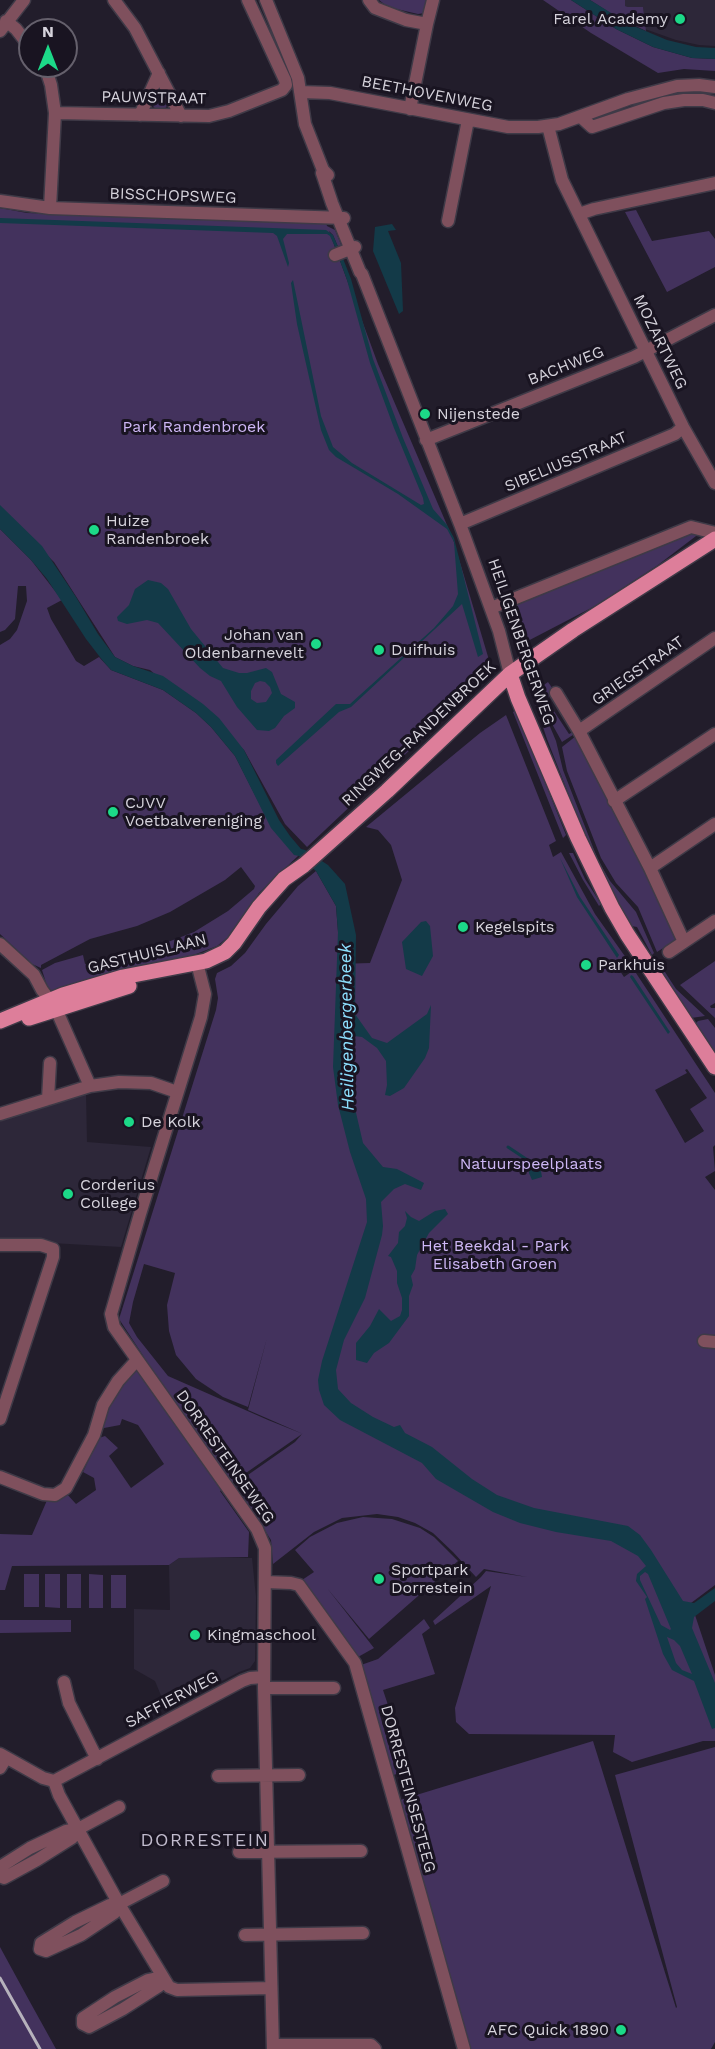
<!DOCTYPE html>
<style>
body{margin:0}
#map{position:relative;width:715px;height:2049px;overflow:hidden;background:#221d2b;font-family:"Work Sans",sans-serif}
canvas{display:block}
.north{position:absolute;left:18px;top:18px;width:60px;height:60px;box-sizing:border-box;background:#191421;border:2px solid #65606c;border-radius:50%;rotate:0deg;font-size:16px;font-weight:700;line-height:24px;text-align:center;color:#d6d3dc}
.north::after{content:'';display:block;margin:auto;width:21px;height:27px;background:#1cd988;clip-path:polygon(50% 0,100% 100%,50% 72%,0 100%)}
</style>
<div id="map">
<canvas width="715" height="2049"></canvas>
<div class="north">N</div>
</div>
<script>
const c = document.querySelector('canvas').getContext('2d');
c.lineJoin = 'round';
function paint(path, color) { c.fillStyle = color; c.fill(path, 'evenodd'); }
const shape = rows => new Path2D(rows.map(r => 'M' + r).join(''));
function trace(path, color, width, dash) { c.strokeStyle = color; c.lineWidth = width; c.lineCap = dash ? 'butt' : 'round'; c.setLineDash(dash || []); c.stroke(path); }
function label(font, color, halo, rows, align = 'center') {
  c.font = font + ' "Work Sans",sans-serif'; c.lineWidth = 6; c.setLineDash([]); c.textBaseline = 'middle'; c.strokeStyle = halo; c.fillStyle = color; for (const [text, x, y, turn = 0] of rows) {
    c.save(); c.translate(x, y); c.rotate((+turn || 0) * Math.PI / 180); c.textAlign = isNaN(turn) ? turn : align; if (halo) c.strokeText(text, 0, 0); c.fillText(text, 0, 0); c.restore();
  }
}
paint(shape([
 [625,0,715,0,715,46,699,45,676,40,645,29,643,7,628,7,625,6],
 [86,1092,87,1142,151,1147,121,1247,0,1240,0,1119],
 [179,1558,252,1558,256,1597,255,1661,250,1668,239,1672,167,1710,155,1681,134,1669,134,1609,170,1610,169,1565]
]), '#2d2739');
paint(shape([
 [379,0,428,0,425,13,418,14,388,7],
 [543,0,571,0,616,29,653,47,692,58,715,59,715,71,684,69,658,73,591,33],
 [590,0,625,0,625,6,628,7,643,7,646,31,615,16],
 '152 102a8 8 0 1 1 16 0a8 8 0 1 1-16 0Z',
 [0,208,27,213,56,214,325,219,327,226,335,230,342,247,339,249,333,235,329,231,378,364,453,539,489,660,447,715,307,847,285,824,244,750,150,670,133,666,115,657,54,562,0,509],
 [636,210,652,241,709,231,715,239,715,267,667,292,625,212],
 [0,529,31,560,62,600,47,608,51,619,76,661,84,666,99,657,111,670,163,690,196,713,211,727,235,756,272,828,299,855,259,893,232,934,217,946,183,959,52,992,47,986,42,970,55,963,83,955,85,964,147,950,194,932,228,911,254,889,255,886,241,867,225,880,170,912,137,926,90,939,41,965,41,968,32,964,0,934,0,645,10,639,17,630,27,601,26,586,18,586,15,619,5,630,0,632],
 [695,529,700,533,658,565,595,606,522,644,504,606],
 [548,682,555,692,546,699,569,734,575,731,576,733,562,742,551,722,538,689],
 [535,691,556,741,563,770,598,860,610,881,636,912,654,953,652,955,637,927,631,926,597,867,547,739,532,694],
 [516,710,566,835,563,838,513,712],
 [506,715,556,841,549,845,553,857,561,852,595,914,629,962,618,968,624,977,634,970,715,1093,715,1145,713,1147,715,1171,705,1177,715,1190,715,1585,691,1603,715,1675,715,1741,703,1741,632,1762,613,1752,615,1735,469,1734,456,1722,455,1708,491,1586,435,1625,433,1621,481,1577,486,1571,527,1577,484,1569,476,1577,453,1552,433,1533,415,1523,398,1517,377,1514,342,1518,314,1532,273,1564,271,1540,235,1484,295,1442,302,1434,220,1491,249,1532,248,1557,179,1558,169,1565,12,1566,5,1590,0,1590,0,1534,32,1535,48,1498,66,1493,76,1504,96,1490,94,1478,83,1472,99,1438,105,1436,118,1448,109,1456,131,1488,164,1464,138,1425,122,1419,120,1425,104,1428,99,1424,105,1406,144,1357,119,1319,216,1010,218,998,215,979,217,973,231,966,245,953,266,924,298,886,316,871,336,906,338,932,338,964,370,963,402,880,391,845,378,830,366,827,480,733],
 [687,1069,707,1098,690,1109,704,1131,685,1143,655,1090,687,1073,685,1070],
 [144,1264,175,1273,167,1305,169,1331,176,1355,196,1379,223,1397,248,1407,267,1338,248,1410,303,1434,268,1420,168,1376,137,1337,129,1323,133,1302],
 [576,736,676,933,677,939,657,952,638,907,616,883,601,858,567,771,562,747],
 [569,853,573,853,585,879,601,904,599,906,583,880],
 [715,961,715,1003,710,1006,711,1008,715,1008,715,1018,680,985],
 [661,966,676,989,705,1016,691,1018,657,969],
 [708,1019,715,1028,715,1055,695,1024,698,1021],
 [363,1517,392,1519,420,1528,434,1537,458,1561,369,1639,327,1588,374,1648,358,1657,302,1580,314,1572,295,1550,310,1537,337,1523],
 [24,1574,39,1574,39,1607,24,1607],
 [45,1574,60,1574,60,1608,45,1607],
 [67,1574,81,1574,81,1608,67,1608],
 [89,1574,103,1575,103,1608,89,1608],
 [111,1575,126,1575,126,1608,111,1608],
 [424,1619,430,1628,422,1634,435,1674,383,1690,389,1708,379,1712,397,1774,393,1775,361,1665,378,1659],
 [71,1620,71,1632,0,1633,0,1620],
 [593,1741,676,2008,677,2007,615,1775,715,1747,715,2042,711,2049,467,2049,400,1800],
 [0,1947,30,2002,56,2049,0,2049]
]), '#43325d');
paint(shape([
 [571,0,590,0,629,24,667,40,696,47,715,48,715,59,692,58,653,47,616,29],
 [0,218,326,230,333,235,339,249,336,249,330,236,327,234,287,234,283,239,289,263,288,267,277,236,273,233,0,223],
 [392,224,396,230,388,231,401,263,403,311,399,314,373,251,375,227],
 [342,256,351,279,373,359,403,438,433,509,447,525,454,538,483,654,478,657,462,604,351,707,339,712,278,766,276,763,276,760,336,704,350,704,434,628,453,606,458,594,454,542,447,529,398,494,336,457,329,450,321,430,297,324,291,283,293,280,321,416,333,447,352,463,421,505,424,504,423,498,394,428,370,363,347,280,339,258],
 [0,505,42,546,76,597,98,634,115,657,133,666,163,676,203,704,219,718,244,750,279,820,290,836,301,849,305,850,328,865,345,884,356,935,355,1014,372,1038,387,1043,427,1014,431,1005,429,1048,425,1058,404,1088,390,1096,385,1095,387,1085,386,1061,377,1048,362,1037,354,1036,348,1048,354,1104,363,1143,383,1167,397,1169,424,1183,421,1190,405,1184,394,1189,381,1202,383,1226,382,1235,365,1298,344,1340,336,1370,338,1389,351,1403,373,1417,394,1427,400,1425,405,1433,432,1447,472,1479,497,1495,534,1508,628,1526,640,1535,651,1550,683,1601,694,1603,715,1588,715,1601,694,1617,692,1628,715,1683,715,1728,712,1729,694,1681,672,1670,663,1654,645,1599,647,1597,636,1581,637,1574,646,1566,638,1556,611,1541,556,1532,520,1523,493,1512,436,1479,422,1463,340,1420,324,1405,319,1390,318,1380,322,1361,367,1222,366,1199,350,1152,338,1105,333,1067,338,932,336,906,316,871,299,856,294,855,271,828,235,756,211,727,196,713,163,690,111,670,103,661,86,639,47,579,31,560,0,529],
 [645,1572,648,1574,671,1629,670,1630,661,1625,640,1580,640,1576],
 [667,1637,674,1640,680,1646,692,1674,682,1670,676,1663],
 [148,580,161,583,168,589,191,629,223,668,239,673,247,673,266,668,272,672,281,694,295,702,295,708,284,716,275,728,269,731,257,730,237,707,221,681,210,676,200,668,158,623,147,620,127,624,118,621,117,617,129,605,135,589],
 [260,681,265,682,270,687,272,693,266,702,257,703,251,699,251,691,255,683],
 [560,858,580,897,619,955,617,958,577,897],
 [426,921,430,926,433,956,422,976,406,969,402,942,421,922],
 [631,975,633,976,670,1032,668,1034,630,977],
 [530,1159,540,1166,542,1177,532,1180,529,1173],
 [445,1209,448,1214,429,1233,417,1255,415,1269,411,1276,413,1285,409,1296,409,1316,389,1343,374,1353,367,1363,356,1360,356,1343,370,1326,379,1309,391,1321,400,1316,402,1310,402,1298,397,1283,397,1271,391,1257,388,1256,398,1243,399,1232,405,1226,407,1218,405,1211,411,1217,419,1221,435,1211]
]), '#133a48');
trace(shape([
 [508,1147,529,1161]
]), '#133a48', 3);
const minor = shape([
 [114,0,135,28,181,116],
 [266,0,298,78,305,124,323,170,328,175],
 [369,0,375,8,406,20,427,24,410,109],
 [6,21,16,29,30,47],
 [427,24,433,0],
 [0,31,24,0],
 [45,66,51,85,55,113,50,208],
 [300,92,330,93,508,127,538,127,559,124,628,99,677,86,699,85,715,87],
 [55,113,209,116,229,111,282,90,286,85,285,80,248,0],
 [140,115,159,73],
 [581,117,592,127,664,103,684,100,703,100,715,103],
 [548,126,562,180,683,427,715,483],
 [323,170,322,173,332,203,360,272,362,274,460,524,499,631,510,674],
 [0,201,50,208,344,218],
 [579,214,594,209,715,183],
 [448,221,468,120],
 [335,255,355,247],
 [426,440,634,357,715,315],
 [460,524,675,434,683,427],
 [491,608,691,527,715,533],
 [556,693,579,731,650,868,684,942],
 [579,731,715,638],
 [614,801,715,734],
 [650,868,715,824],
 [0,944,34,975,42,990,56,1009,90,1086],
 [669,952,715,921],
 [197,963,205,994,201,1017,140,1214,111,1314,114,1327,257,1529,265,1548,264,1688,273,2049],
 [48,1099,50,1063],
 [0,1114,90,1086,119,1082,151,1083,177,1092],
 [0,1245,41,1245,53,1249,53,1257,0,1419],
 [704,1341,715,1342],
 [0,1477,43,1494,55,1495,66,1488,94,1435,103,1405,118,1381,137,1360],
 [265,1582,291,1583,299,1585,355,1663,464,2049],
 [64,1682,69,1703,97,1759],
 [264,1688,334,1688],
 [0,1754,43,1778,54,1781,59,1795,119,1904,169,1987,177,1990,271,1988],
 [0,1768,6,1758],
 [218,1776,299,1775],
 [54,1781,242,1681,250,1678,264,1677],
 [239,1852,361,1851],
 [0,1867,30,1848,66,1831,78,1829,119,1807],
 [0,1876,4,1878,37,1860,72,1838,78,1829],
 [119,1904,114,1913,81,1935,46,1951,40,1949,41,1943,75,1922,110,1905,119,1904,163,1881],
 [245,1935,363,1933],
 [162,1977,159,1986,123,2009,89,2027,83,2024,83,2018,115,1997,148,1980,162,1977],
 [273,2045,371,2045,375,2049]
]);
const major = shape([
 [510,674,518,698,578,838,612,908,627,934,715,1067],
 [29,1018,129,986],
 [0,1021,63,995,123,977,206,961,225,952,234,943,259,907,284,879,304,865,387,791,510,674,573,630,715,539]
]);
trace(minor, '#3f3a47', 15);
trace(major, '#3f3a47', 18);
trace(minor, '#7f505d', 12);
trace(major, '#dd7e9a', 15);
trace(shape([
 [0,1978,40,2049]
]), '#b6b2bc', 3);
for (const [x, y, r, color] of [
 [680,19,6,"#1cd988"],
 [425,414,6,"#1cd988"],
 [94,530,6,"#1cd988"],
 [316,644,6,"#1cd988"],
 [379,650,6,"#1cd988"],
 [113,812,6,"#1cd988"],
 [463,927,6,"#1cd988"],
 [586,965,6,"#1cd988"],
 [129,1122,6,"#1cd988"],
 [68,1194,6,"#1cd988"],
 [379,1579,6,"#1cd988"],
 [195,1635,6,"#1cd988"],
 [621,2030,6,"#1cd988"]
]) { const dot = new Path2D(); dot.arc(x, y, r, 0, 2 * Math.PI); c.fillStyle = color; c.fill(dot); trace(dot, '#191421', 2); }
label('16px', '#d6d3dc', '#191421', [
 ["Farel Academy",668,19,"right"],
 ["Nijenstede",437,414],
 ["Huize",106,521],
 ["Randenbroek",106,539],
 ["Johan van",304,635,"right"],
 ["Oldenbarnevelt",304,653,"right"],
 ["Duifhuis",391,650],
 ["CJVV",125,803],
 ["Voetbalvereniging",125,821],
 ["Kegelspits",475,927],
 ["Parkhuis",598,965],
 ["De Kolk",141,1122],
 ["Corderius",80,1185],
 ["College",80,1203],
 ["Sportpark",391,1570],
 ["Dorrestein",391,1588],
 ["Kingmaschool",207,1635],
 ["AFC Quick 1890",609,2030,"right"]
], 'left');
label('16px', '#d6d3dc', '#191421', [
 ["BEETHOVENWEG",427,94,11],
 ["PAUWSTRAAT",154,98,1],
 ["BISSCHOPSWEG",173,196,2],
 ["MOZARTWEG",660,342,64],
 ["BACHWEG",566,366,-22],
 ["SIBELIUSSTRAAT",566,462,-23],
 ["HEILIGENBERGERWEG",521,642,71],
 ["GRIEGSTRAAT",638,671,-35],
 ["RINGWEG-RANDENBROEK",419,734,-43],
 ["GASTHUISLAAN",147,954,-14],
 ["DORRESTEINSEWEG",225,1457,55],
 ["SAFFIERWEG",172,1700,-28],
 ["DORRESTEINSESTEEG",408,1789,75]
]);
label('16px', '#ceb7f6', '#191421', [
 ["Park Randenbroek",194,427],
 ["Natuurspeelplaats",531,1164],
 ["Het Beekdal - Park",495,1246],
 ["Elisabeth Groen",495,1264]
]);
label('italic 18px', '#8cddfc', '#191421', [
 ["Heiligenbergerbeek",347,1027,-91]
]);
c.letterSpacing = '1.5px';
label('18px', '#c1bbcd', '#191421', [
 ["DORRESTEIN",205,1841]
]);
c.letterSpacing = '0px';
</script>
